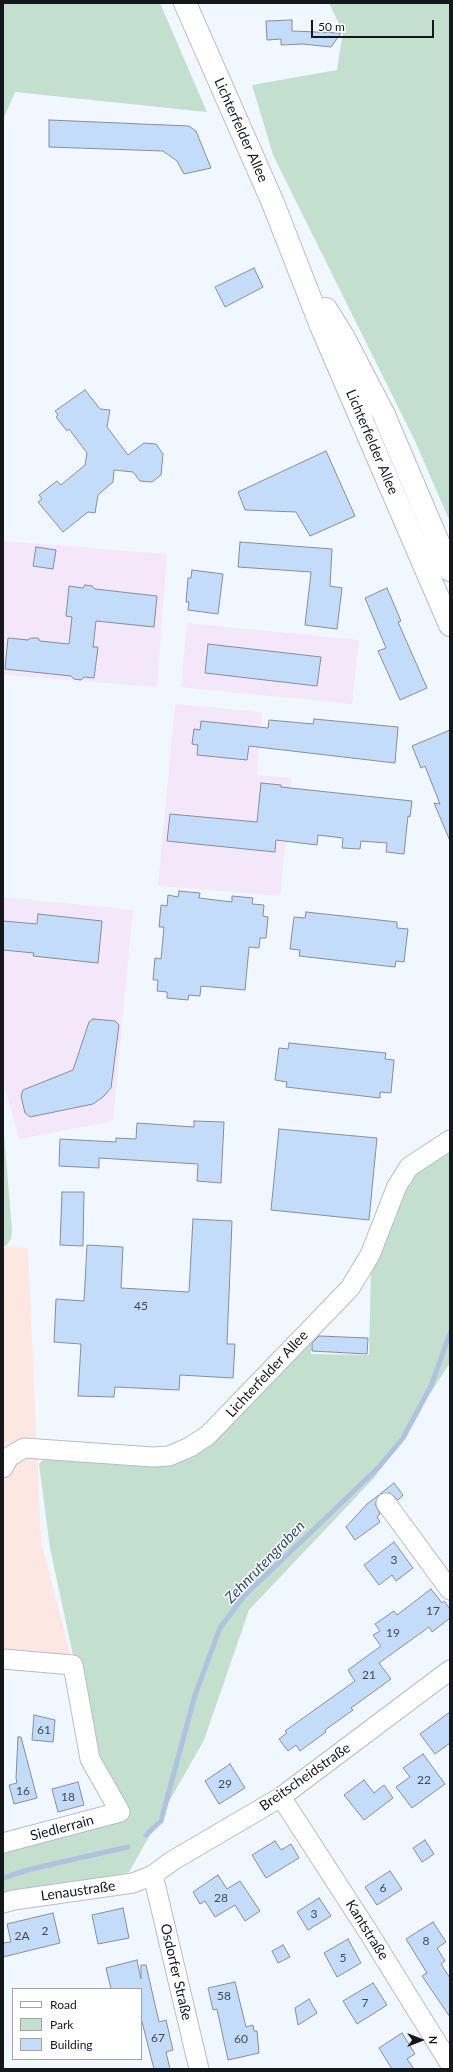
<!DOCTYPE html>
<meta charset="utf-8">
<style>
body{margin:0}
#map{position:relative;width:453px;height:2072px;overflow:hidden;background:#f1f7ff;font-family:Lato,sans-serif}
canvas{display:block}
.frame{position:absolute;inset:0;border:4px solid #15181b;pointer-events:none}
.legend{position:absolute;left:12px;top:1988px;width:130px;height:72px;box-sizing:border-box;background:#fff;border:1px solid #a1a3a4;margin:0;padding:5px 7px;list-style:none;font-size:12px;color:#15181b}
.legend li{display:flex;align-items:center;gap:8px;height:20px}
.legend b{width:20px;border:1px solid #a1a3a4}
.north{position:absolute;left:401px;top:2020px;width:40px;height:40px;-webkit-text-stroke:3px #fff;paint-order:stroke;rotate:90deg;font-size:11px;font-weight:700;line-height:16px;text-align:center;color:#15181b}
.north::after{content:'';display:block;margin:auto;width:14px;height:18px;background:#15181b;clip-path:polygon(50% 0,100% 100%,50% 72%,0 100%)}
.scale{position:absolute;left:311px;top:20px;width:123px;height:18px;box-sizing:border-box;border:2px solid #15181b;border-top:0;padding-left:5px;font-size:12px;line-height:14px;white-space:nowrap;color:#15181b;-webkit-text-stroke:3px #fff;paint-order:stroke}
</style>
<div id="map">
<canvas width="453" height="2072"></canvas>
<div class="frame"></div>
<ul class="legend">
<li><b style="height:5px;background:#fff"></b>Road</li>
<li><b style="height:11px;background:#c3dfcd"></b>Park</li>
<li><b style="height:11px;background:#c3dcfa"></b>Building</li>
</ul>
<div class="north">N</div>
<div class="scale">50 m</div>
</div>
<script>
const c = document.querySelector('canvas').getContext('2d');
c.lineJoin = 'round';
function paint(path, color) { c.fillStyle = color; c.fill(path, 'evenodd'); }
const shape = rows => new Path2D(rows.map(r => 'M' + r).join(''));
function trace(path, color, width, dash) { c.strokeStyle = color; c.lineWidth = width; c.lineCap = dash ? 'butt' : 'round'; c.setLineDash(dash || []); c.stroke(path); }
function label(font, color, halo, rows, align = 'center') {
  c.font = font + ' Lato,sans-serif'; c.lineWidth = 3; c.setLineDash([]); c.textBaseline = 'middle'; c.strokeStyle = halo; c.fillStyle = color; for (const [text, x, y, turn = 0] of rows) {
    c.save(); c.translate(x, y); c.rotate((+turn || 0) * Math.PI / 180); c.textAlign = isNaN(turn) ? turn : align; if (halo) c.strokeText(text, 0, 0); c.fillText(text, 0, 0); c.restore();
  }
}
paint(shape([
 [3,1246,28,1248,41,1541,73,1665,3,1660]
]), '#fce7e2');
paint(shape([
 [3,541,167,554,157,687,3,675],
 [187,623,359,640,352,704,181,687],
 [175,704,262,712,257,775,292,778,280,896,158,886],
 [3,897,133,910,113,1121,19,1139,3,1081]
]), '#f5e7fa');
paint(shape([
 [3,3,160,3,207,112,15,92,3,120],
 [329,3,450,3,450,522,415,441,273,155,252,85,337,70,343,32],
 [3,1123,12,1230,11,1239,6,1246,3,1246],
 [450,1150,450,1363,375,1477,249,1610,204,1740,129,1872,84,1884,3,1895,3,1852,127,1817,92,1752,77,1674,50,1548,39,1464,48,1454,141,1461,154,1467,173,1464,192,1458,207,1448,213,1436,311,1332,311,1354,369,1355,371,1269,391,1212,412,1177]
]), '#c3dfcd');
trace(shape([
 [146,1835,161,1821,195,1695,220,1628,244,1596,379,1467,403,1438,431,1386,450,1333],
 [3,1878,31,1869,128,1847]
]), '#afc2e2', 5);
const building = shape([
 [292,20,292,31,341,33,331,47,303,44,281,45,281,39,267,40,266,21,292,20],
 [49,120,189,126,196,131,211,168,184,174,177,161,163,151,49,147,49,120],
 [254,268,263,287,225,307,215,287,254,268],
 [85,390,100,409,110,410,107,427,128,455,144,443,156,444,163,454,161,475,152,482,140,481,133,472,114,470,113,482,98,495,95,513,88,512,63,532,38,502,42,499,39,495,57,481,61,485,85,465,87,453,69,429,67,431,56,417,58,415,55,411,85,390],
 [326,451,355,516,310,536,296,512,245,510,238,492,326,451],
 [240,542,332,549,330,586,342,588,337,629,305,625,311,572,238,567,240,542],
 [36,547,56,550,53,569,33,566,36,547],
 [192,570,223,574,218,614,188,610,189,602,186,602,188,578,191,578,192,570],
 [85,585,92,586,95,589,157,596,154,627,96,621,93,647,98,647,94,678,84,677,81,680,74,679,71,676,5,669,8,638,28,640,31,638,38,638,40,641,69,644,72,617,66,616,69,586,83,588,85,585],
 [387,588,401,621,398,622,427,688,400,700,378,651,386,648,365,598,387,588],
 [208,644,321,657,317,686,205,673,208,644],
 [314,719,398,727,395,763,249,746,247,760,197,755,198,745,192,744,194,729,200,730,201,721,268,728,269,720,313,724,314,719],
 [450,730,450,841,434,803,440,804,425,766,421,768,412,746,450,730],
 [261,783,281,785,281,787,412,801,410,817,408,816,404,854,386,852,387,843,361,841,360,849,342,848,343,838,318,835,317,845,276,840,275,852,167,841,170,814,257,822,261,783],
 [179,891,200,893,199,898,232,902,232,896,253,898,252,904,264,905,263,916,268,917,266,938,260,938,259,948,249,947,245,990,201,986,200,996,189,995,188,1000,167,998,167,992,157,991,158,980,153,980,155,958,161,959,164,927,159,927,161,905,167,906,168,895,178,897,179,891],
 [306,912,397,922,397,928,408,929,404,962,396,961,395,967,299,956,300,950,290,949,294,917,305,918,306,912],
 [38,914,102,921,98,963,33,956,34,953,3,950,3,921,37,924,38,914],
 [93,1019,115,1021,119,1025,111,1088,103,1097,93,1104,30,1117,25,1113,21,1096,23,1090,73,1070,89,1022,93,1019],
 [289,1043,386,1053,385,1059,394,1060,391,1093,380,1092,380,1098,286,1087,287,1082,275,1080,279,1048,288,1049,289,1043],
 [194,1121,224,1122,221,1183,197,1181,198,1164,99,1158,99,1168,59,1166,60,1139,116,1142,116,1138,136,1139,137,1123,194,1127,194,1121],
 [279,1129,377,1138,369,1220,271,1210,279,1129],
 [62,1192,84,1192,83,1246,60,1245,62,1192],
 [193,1219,232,1221,227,1344,235,1344,233,1378,180,1375,179,1390,115,1387,114,1397,78,1396,81,1344,54,1342,56,1299,84,1301,87,1245,123,1247,121,1288,189,1292,193,1219],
 [319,1336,368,1338,367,1354,312,1351,312,1343,319,1336],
 [394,1483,403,1495,398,1500,390,1493,380,1494,394,1483],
 [379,1495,375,1504,380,1514,377,1517,380,1522,355,1540,346,1527,367,1504,379,1495],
 [394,1542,413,1568,396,1581,392,1575,379,1585,364,1565,394,1542],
 [431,1589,442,1603,444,1601,450,1609,450,1618,432,1632,429,1627,379,1663,391,1679,351,1708,353,1710,325,1730,326,1732,300,1751,296,1745,288,1751,279,1739,287,1733,285,1731,355,1681,348,1670,381,1646,373,1635,380,1631,375,1624,394,1611,397,1615,431,1589],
 [450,1712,450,1743,435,1754,420,1734,450,1712],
 [34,1715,55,1720,53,1742,32,1740,34,1715],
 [18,1737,21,1737,37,1798,14,1804,9,1785,17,1783,16,1778,18,1737],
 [423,1754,445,1784,412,1808,396,1787,410,1777,403,1768,423,1754],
 [230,1764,245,1788,219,1804,205,1781,230,1764],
 [364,1780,374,1793,384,1785,393,1798,364,1820,344,1795,364,1780],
 [78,1782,84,1805,58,1812,52,1789,78,1782],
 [425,1840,434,1854,422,1862,413,1848,425,1840],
 [275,1841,281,1850,291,1844,299,1858,266,1878,252,1855,275,1841],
 [390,1871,402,1889,377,1905,365,1887,390,1871],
 [218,1875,227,1889,240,1881,260,1911,245,1921,235,1905,215,1917,205,1901,200,1904,193,1892,218,1875],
 [319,1898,331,1916,308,1930,297,1912,319,1898],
 [123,1908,129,1938,98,1944,92,1915,123,1908],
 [53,1913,60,1943,3,1957,3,1943,11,1942,7,1924,53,1913],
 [433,1922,446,1942,437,1948,445,1961,441,1964,450,1978,450,2017,422,1976,427,1973,406,1939,433,1922],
 [348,1939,361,1963,337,1977,324,1953,348,1939],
 [283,1945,290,1957,278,1963,272,1951,283,1945],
 [137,1960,141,1979,141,1965,146,1965,159,2022,166,2020,173,2050,166,2052,170,2069,154,2069,141,2018,141,1989,111,1989,106,1968,137,1960],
 [235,1982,246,2027,253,2025,254,2031,257,2031,259,2053,228,2060,217,2009,213,2010,208,1988,235,1982],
 [373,1983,387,2005,357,2024,343,2001,373,1983],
 [309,1999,317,2013,298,2025,295,2008,309,1999],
 [402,2033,415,2054,407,2059,414,2069,392,2069,379,2048,402,2033]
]);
paint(building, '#c3dcfa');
trace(building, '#878e97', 1);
const street = shape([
 [3,1468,9,1457,24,1448,153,1457,169,1456,190,1447,208,1435,350,1288,370,1255,397,1186,409,1167,450,1140],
 [386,1503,450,1590],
 [3,1659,73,1665,90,1759,120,1812,3,1843],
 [281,1797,369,1933,450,2064],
 [153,1875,199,2069],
 [3,1903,14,1900,133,1883,153,1875,172,1861,281,1797,450,1670]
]);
const secondary = shape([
 [185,3,273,203,321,326,450,625],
 [326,309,344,338,384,415,450,570]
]);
trace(street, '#b6bdc6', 21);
trace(secondary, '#b6bdc6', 24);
trace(street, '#fff', 19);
trace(secondary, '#fff', 22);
label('12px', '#404953', null, [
 ["45",141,1306],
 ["3",394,1560],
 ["17",433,1611],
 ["19",393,1633],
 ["21",369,1675],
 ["61",44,1730],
 ["22",424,1780],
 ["29",225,1784],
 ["16",23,1791],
 ["18",68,1797],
 ["6",383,1888],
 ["28",221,1898],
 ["3",314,1914],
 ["2",45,1931],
 ["2A",22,1936],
 ["8",426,1941],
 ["5",343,1958],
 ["58",224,1996],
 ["7",365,2003],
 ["67",158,2038],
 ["60",241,2039]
]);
label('14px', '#15181b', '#fff', [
 ["Lichterfelder Allee",241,130,66],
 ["Lichterfelder Allee",372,442,67],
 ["Lichterfelder Allee",267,1374,-47],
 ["Breitscheidstraße",305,1777,-35],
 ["Siedlerrain",62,1828,-15],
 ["Lenaustraße",78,1891,-8],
 ["Kantstraße",367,1930,58],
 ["Osdorfer Straße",176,1972,77]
]);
label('italic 15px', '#36507c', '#fff', [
 ["Zehnrutengraben",265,1562,-46]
]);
</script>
